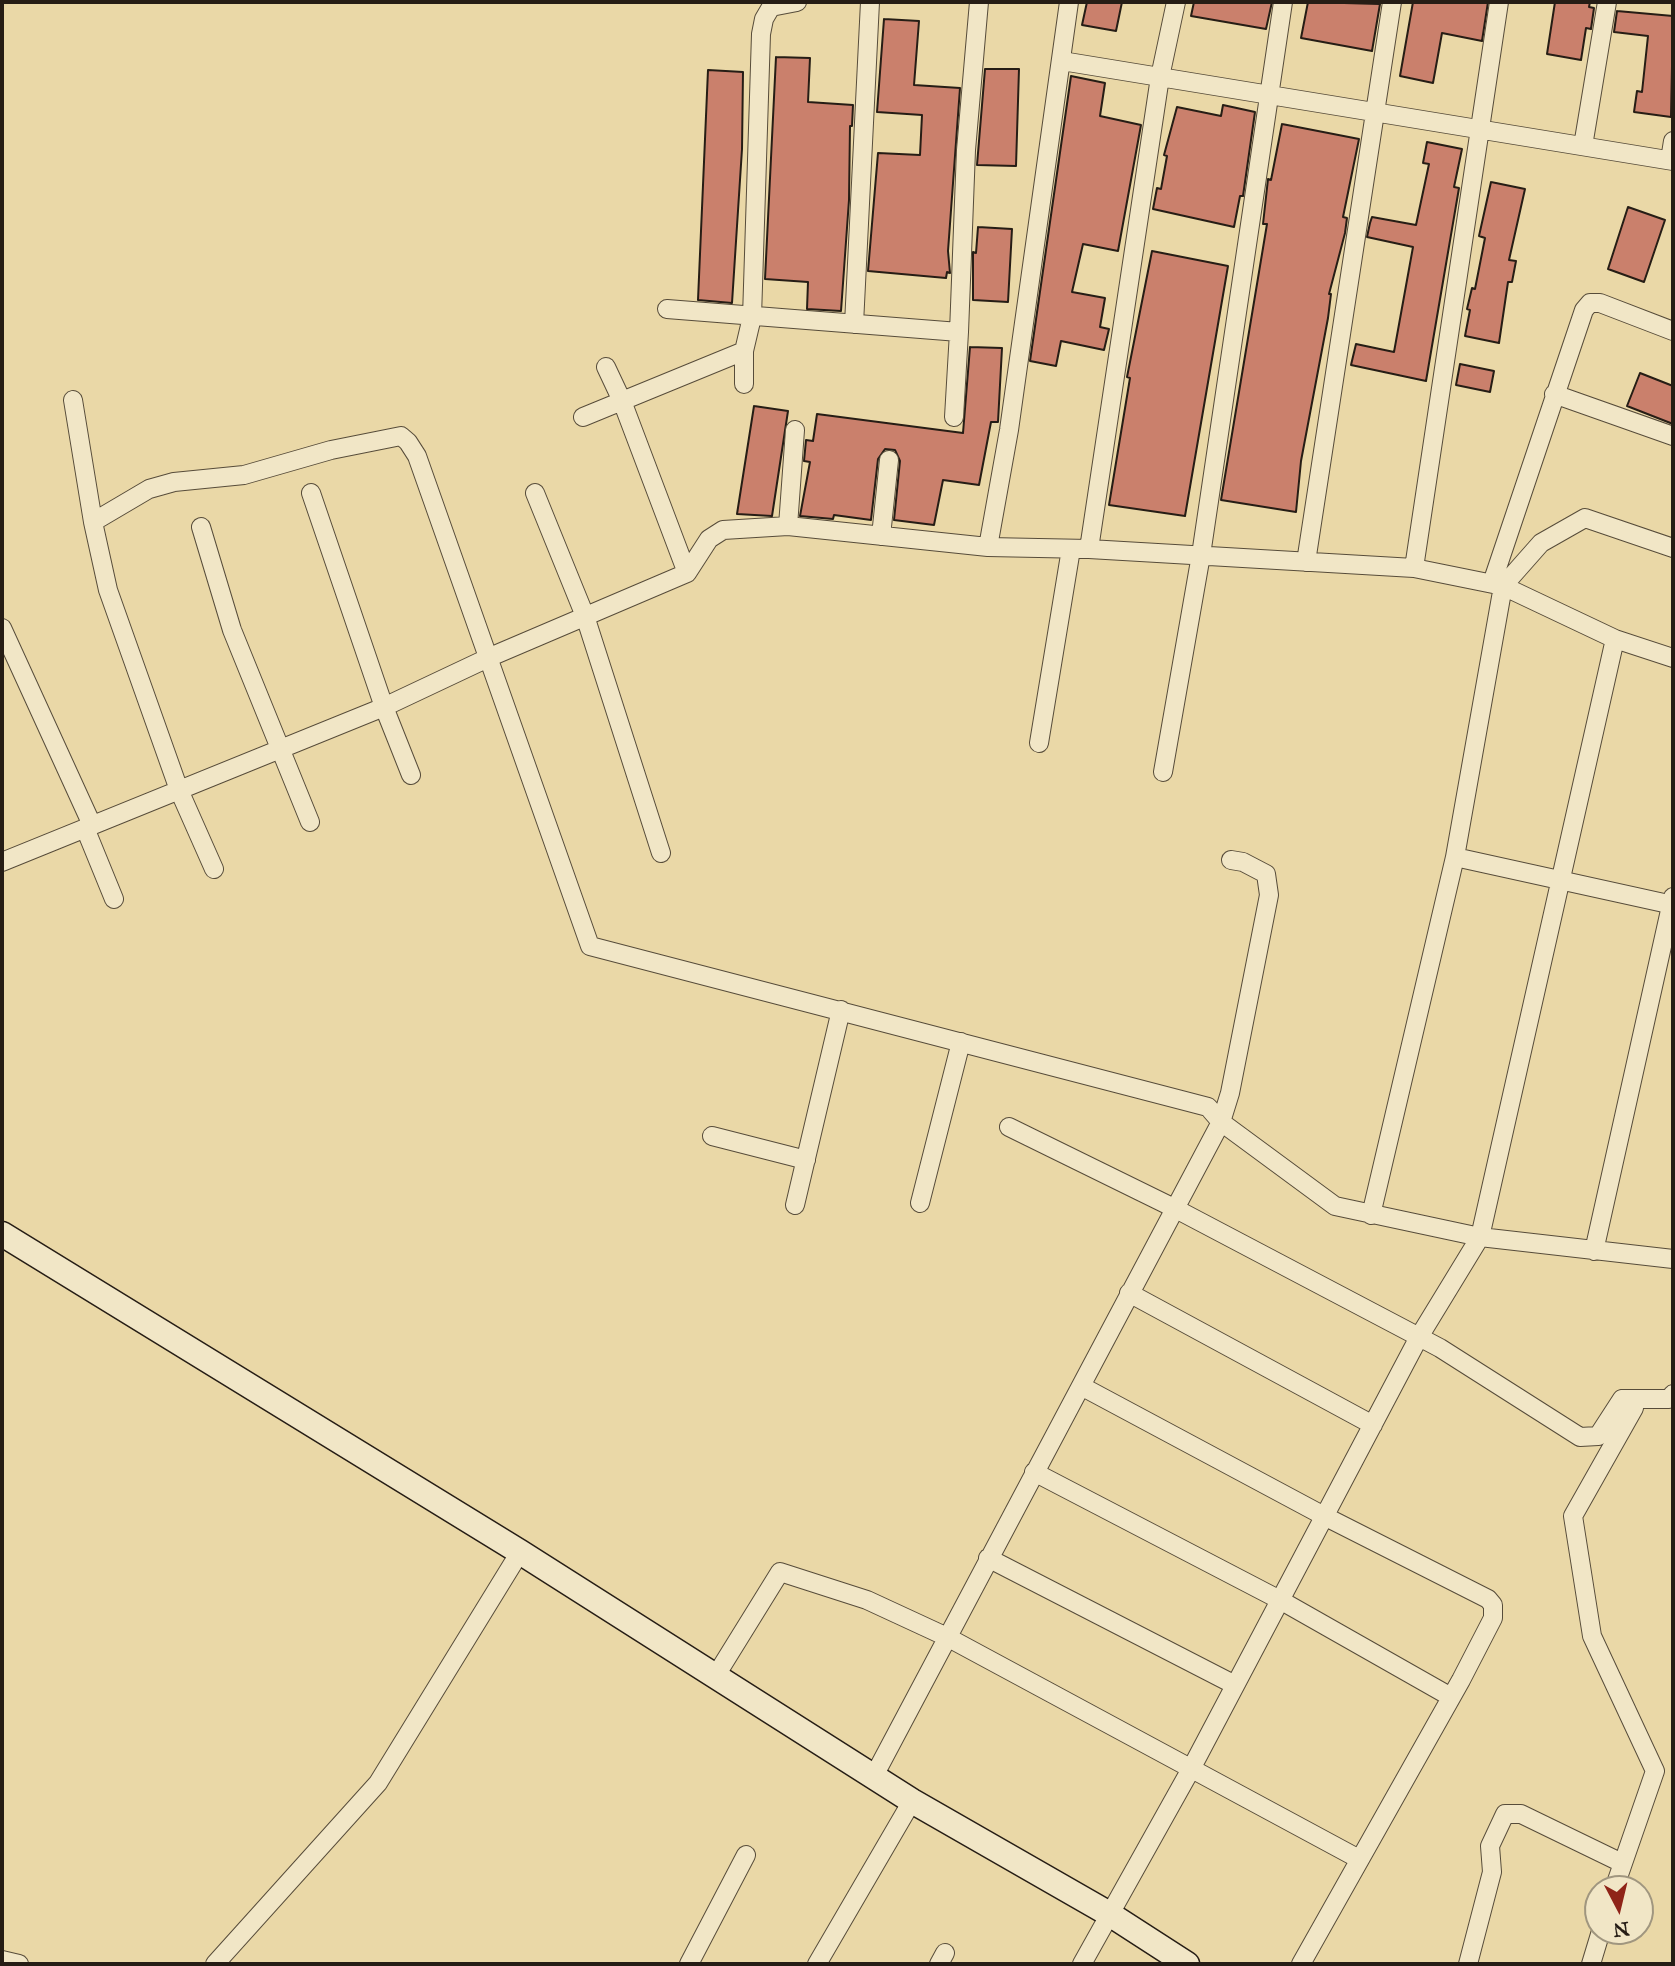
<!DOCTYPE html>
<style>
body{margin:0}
#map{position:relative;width:1675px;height:1966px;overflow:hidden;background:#ead8a7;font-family:"IM FELL Great Primer",serif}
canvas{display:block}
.frame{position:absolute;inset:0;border:4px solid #261d15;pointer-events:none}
.north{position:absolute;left:1584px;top:1875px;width:70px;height:70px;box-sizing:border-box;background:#f1e6c6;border:2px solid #a0967f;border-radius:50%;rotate:173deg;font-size:19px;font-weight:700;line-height:28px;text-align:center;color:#261d15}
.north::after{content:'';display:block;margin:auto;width:24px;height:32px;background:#8f2418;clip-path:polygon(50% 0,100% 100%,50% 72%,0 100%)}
</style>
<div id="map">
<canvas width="1675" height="1966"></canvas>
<div class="frame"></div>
<div class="north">N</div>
</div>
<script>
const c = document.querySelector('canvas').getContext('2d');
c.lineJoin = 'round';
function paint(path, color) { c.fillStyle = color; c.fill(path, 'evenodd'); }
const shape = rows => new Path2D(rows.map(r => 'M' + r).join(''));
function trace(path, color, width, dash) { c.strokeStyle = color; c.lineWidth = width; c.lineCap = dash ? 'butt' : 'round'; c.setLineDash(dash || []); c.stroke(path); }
const building = shape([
 [1087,2,1122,2,1116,31,1082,25,1087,2],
 [1194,2,1272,2,1266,29,1191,16,1194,2],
 [1308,2,1380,4,1372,51,1301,38,1308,2],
 [1413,2,1488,2,1482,41,1442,33,1433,83,1400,76,1413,2],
 [1555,2,1590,2,1589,7,1594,8,1591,29,1586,28,1581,60,1547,54,1555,2],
 [1617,11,1673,16,1671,117,1634,112,1637,91,1642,92,1648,36,1614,32,1617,11],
 [884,19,919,21,914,85,960,88,948,251,950,273,947,272,946,278,868,271,878,153,920,155,922,115,877,112,884,19],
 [776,57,810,58,808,102,853,105,852,126,850,126,849,200,841,311,807,309,808,282,765,279,776,57],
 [985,69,1019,69,1016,166,977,165,985,69],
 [708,70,743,72,742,149,732,303,698,300,708,70],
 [1071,76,1105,83,1100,116,1141,125,1118,251,1083,244,1072,292,1105,298,1100,327,1109,329,1104,350,1061,341,1056,366,1030,361,1071,76],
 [1223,105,1255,112,1243,196,1240,196,1234,227,1153,209,1157,188,1161,189,1167,156,1164,155,1177,107,1221,116,1223,105],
 [1282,124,1359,139,1343,217,1347,218,1345,233,1329,294,1331,294,1328,318,1301,461,1296,512,1221,500,1267,224,1263,224,1268,179,1271,180,1282,124],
 [1427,142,1462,149,1454,187,1459,188,1426,381,1351,365,1356,344,1394,352,1413,247,1367,237,1370,223,1372,217,1416,225,1429,164,1423,163,1427,142],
 [1491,182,1525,189,1509,260,1516,261,1512,282,1508,282,1499,343,1465,336,1470,310,1467,309,1472,288,1475,289,1485,238,1479,236,1491,182],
 [1628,207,1665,220,1644,282,1608,269,1628,207],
 [978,227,1012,229,1008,302,973,300,973,252,976,253,978,227],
 [1152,251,1228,266,1185,516,1109,505,1130,378,1127,377,1152,251],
 [970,347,1002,348,998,422,991,422,979,485,943,480,934,525,894,520,900,461,895,450,885,449,878,459,871,520,834,515,833,519,800,516,810,462,804,461,806,440,813,441,817,414,963,433,970,347],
 [1460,364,1494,371,1490,392,1456,385,1460,364],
 [1640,373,1673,386,1673,424,1627,406,1640,373],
 [754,406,788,411,772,516,737,514,754,406]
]);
paint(building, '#ca806c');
trace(building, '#261d15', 2);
const minor = shape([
 [1062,61,1673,161],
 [1583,146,1607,2],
 [1670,160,1673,141],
 [667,309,959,332,966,150,979,2],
 [854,324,870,2],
 [744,384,744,351],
 [1554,394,1673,436],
 [73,400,93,522,108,590,179,790,214,869],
 [583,417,622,401,606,367],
 [954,417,959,332],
 [311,493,384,707,411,775],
 [535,493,585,616,661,853],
 [93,522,149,489,174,482,244,475,331,450,401,436,408,442,417,456,590,946,1208,1107,1221,1122,1335,1206,1480,1237,1673,1259],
 [788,526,795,430],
 [201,527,232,630,310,822],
 [881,536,889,460],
 [988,547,1009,430,1069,2],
 [1089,549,1160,77,1176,2],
 [1306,562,1392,2],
 [1414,568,1499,2],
 [687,573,622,401,744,351,752,317,761,34,764,19,771,7,797,2],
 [1492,583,1584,310,1590,303,1600,303,1673,331],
 [2,628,92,825],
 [1039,743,1071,549],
 [1163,772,1201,555,1283,2],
 [85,828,114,899],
 [1455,857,1673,905],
 [2,862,384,707,490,657,687,573,709,539,723,530,788,526,988,547,1089,549,1414,568,1503,586,1615,639,1673,658],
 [1009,1127,1174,1208,1440,1348,1580,1437,1598,1436,1622,1399,1669,1399,1673,1394],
 [712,1136,806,1160],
 [920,1203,961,1042],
 [795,1205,841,1010],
 [1371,1215,1455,857,1503,586,1541,543,1585,518,1673,548],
 [1594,1251,1673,897],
 [1129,1293,1373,1425],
 [1081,1386,1324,1516,1488,1599,1493,1605,1493,1618,1461,1680,1301,1964],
 [1034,1472,1280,1600,1451,1697],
 [988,1558,1235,1685],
 [715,1677,780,1572,867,1600,947,1637,1359,1859],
 [874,1776,1221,1122,1230,1093,1269,895,1266,874,1243,862,1231,860],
 [1614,1889,1655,1771,1592,1636,1573,1516,1634,1408,1622,1399],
 [2,1960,19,1964],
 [215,1964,378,1783,520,1552],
 [689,1964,746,1855],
 [817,1964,912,1801],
 [939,1964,945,1953],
 [1082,1964,1191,1769,1419,1337,1480,1237,1615,639],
 [1468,1964,1492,1872,1490,1846,1505,1814,1521,1814,1622,1863],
 [1591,1964,1601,1931]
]);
const secondary = shape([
 [2,1234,520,1552,912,1801,1111,1915,1187,1964]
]);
trace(minor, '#574c3a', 20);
trace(secondary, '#261d15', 27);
trace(minor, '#f1e6c6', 18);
trace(secondary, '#f1e6c6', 24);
</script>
